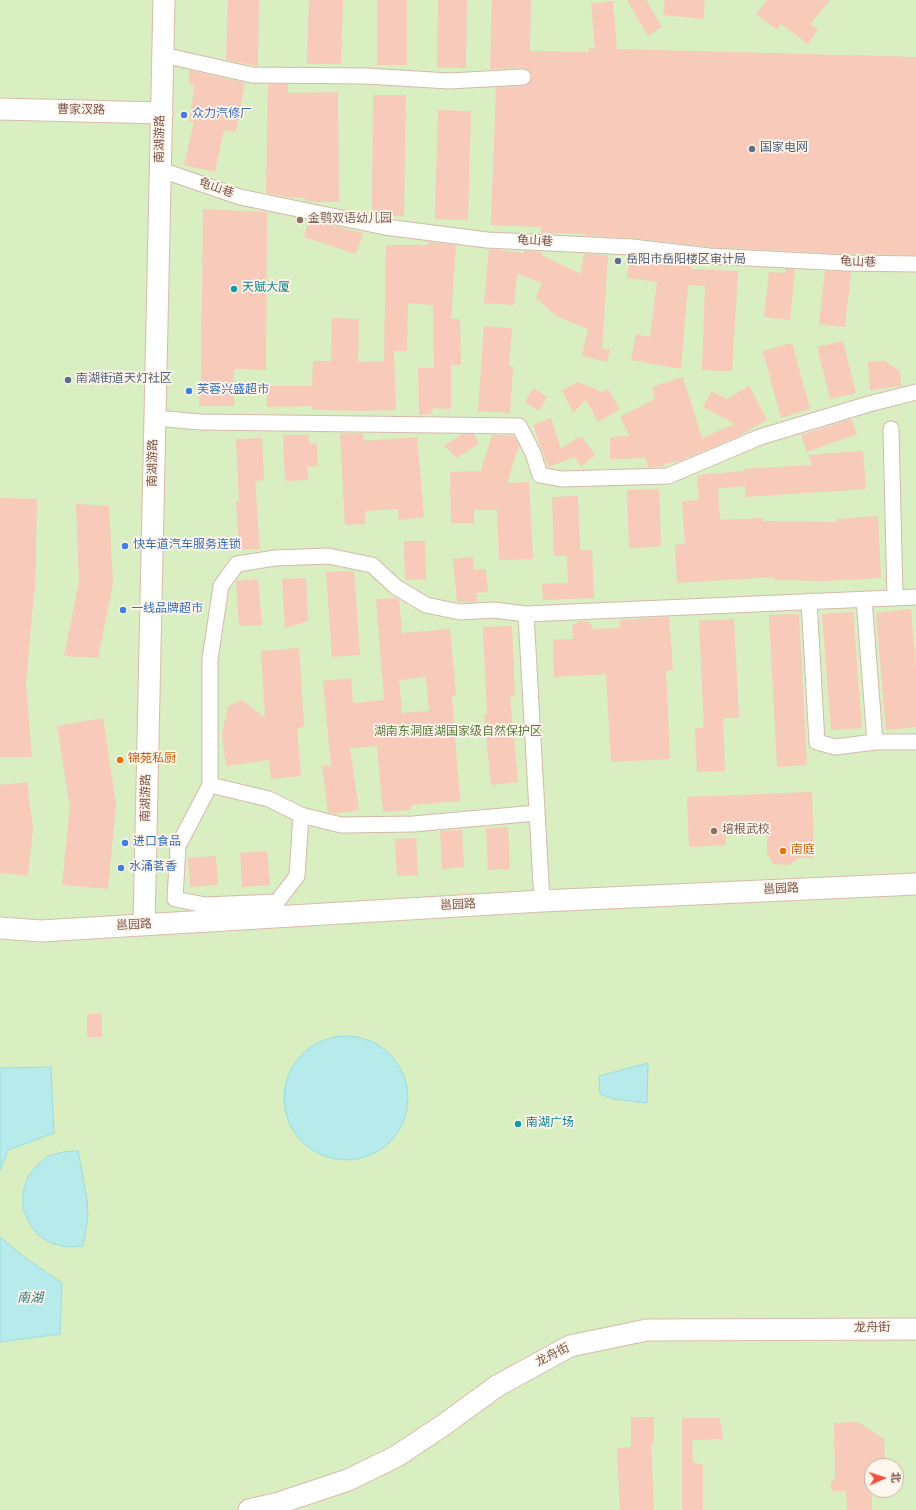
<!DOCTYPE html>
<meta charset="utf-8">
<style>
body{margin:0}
#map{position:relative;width:916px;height:1510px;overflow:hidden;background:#fef1e5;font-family:Overpass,"Noto Sans SC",sans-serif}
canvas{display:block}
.north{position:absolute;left:864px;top:1458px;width:40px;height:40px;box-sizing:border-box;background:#fff6ed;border:1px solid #cab4ab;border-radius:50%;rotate:87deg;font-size:11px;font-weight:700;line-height:16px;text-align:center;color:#7a5247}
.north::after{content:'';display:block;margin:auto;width:14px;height:18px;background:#f44f3e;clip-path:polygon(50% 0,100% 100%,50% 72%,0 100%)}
</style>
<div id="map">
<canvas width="916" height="1510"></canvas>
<div class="north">北</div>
</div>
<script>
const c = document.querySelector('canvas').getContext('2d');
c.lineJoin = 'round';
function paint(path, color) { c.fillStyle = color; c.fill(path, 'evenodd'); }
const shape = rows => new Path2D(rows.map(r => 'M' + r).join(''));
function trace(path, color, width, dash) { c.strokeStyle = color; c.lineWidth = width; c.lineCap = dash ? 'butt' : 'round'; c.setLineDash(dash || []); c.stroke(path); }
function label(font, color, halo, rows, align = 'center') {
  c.font = font + ' Overpass,"Noto Sans SC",sans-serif'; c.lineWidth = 3.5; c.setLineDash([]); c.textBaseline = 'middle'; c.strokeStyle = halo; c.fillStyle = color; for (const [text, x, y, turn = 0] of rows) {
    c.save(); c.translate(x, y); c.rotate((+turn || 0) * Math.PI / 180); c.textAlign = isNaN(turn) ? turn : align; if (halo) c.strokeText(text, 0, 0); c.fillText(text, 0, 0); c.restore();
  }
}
paint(shape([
 [0,0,916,0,916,1510,0,1510],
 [872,1466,896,1466,896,1490,872,1490]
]), '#d9eec1');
const water = shape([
 '284 1098a62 62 0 1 1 124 0a62 62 0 1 1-124 0Z',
 [648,1063,647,1103,614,1099,600,1094,599,1076,648,1063],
 [51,1067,54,1133,8,1150,0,1170,0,1068,51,1067],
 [78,1151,87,1199,88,1217,83,1246,67,1247,51,1243,38,1235,29,1223,23,1208,23,1193,27,1178,36,1166,48,1156,63,1152,78,1151],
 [0,1237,27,1259,62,1283,60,1334,0,1342,0,1237]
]);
paint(water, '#b7eaea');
trace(water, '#9cdcdd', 1);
paint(shape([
 [228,0,259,0,258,66,226,60],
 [309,0,343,0,341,64,307,64],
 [377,0,407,0,407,65,377,65],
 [438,0,467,0,466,68,437,68],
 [492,0,531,0,530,51,589,52,589,48,595,49,591,4,613,1,617,49,916,57,916,255,846,254,710,247,633,238,586,236,586,234,541,233,541,227,491,225,496,87,524,86,528,84,532,77,530,72,523,68,490,69],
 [627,0,646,0,662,27,648,36],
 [665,0,705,0,703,19,663,15],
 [767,0,830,0,810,24,818,30,808,44,781,24,777,30,756,14],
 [189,70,245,83,236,132,224,130,215,172,184,165,194,122,189,121,195,85,189,84],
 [268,84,288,84,288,93,338,92,339,202,309,202,305,201,305,198,285,197,266,193],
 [373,95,406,95,404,216,372,215],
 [438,110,471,111,468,220,435,219],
 [203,209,267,212,266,370,234,369,234,406,199,406,200,381,201,381],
 [309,220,363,233,356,254,304,237],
 [428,242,456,245,451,319,460,319,461,365,451,365,451,409,433,408,431,414,419,415,418,368,434,368,433,305,408,303,407,351,394,351,396,410,362,411,312,410,312,406,267,407,266,386,312,386,313,361,331,361,332,318,359,319,358,362,384,361,386,245,428,245],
 [489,249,524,253,524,251,542,252,541,255,581,274,583,257,585,257,585,254,608,255,602,349,610,350,607,362,582,356,588,329,558,317,536,298,542,283,517,274,514,305,484,303],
 [630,256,692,263,691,269,738,271,732,371,702,370,705,286,688,285,681,369,631,360,636,334,650,337,657,282,627,278],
 [785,269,795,269,790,320,764,317,769,272,785,273],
 [825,271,851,272,845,327,819,324],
 [484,326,512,328,509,366,513,367,510,413,478,411],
 [843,341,856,393,830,399,817,347],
 [792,343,810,409,781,418,769,375,772,373,769,373,763,351],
 [885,361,900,371,901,386,870,390,868,362],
 [683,377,702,438,735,424,703,407,712,391,726,399,749,386,767,420,737,437,680,461,664,464,665,466,648,468,646,458,610,459,610,437,630,436,620,417,655,399,652,387],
 [578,382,602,392,608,389,620,409,598,422,586,400,573,413,562,390],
 [533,388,547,397,539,411,525,402],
 [551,418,561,449,577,438,582,437,595,455,581,466,575,457,548,467,533,425],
 [851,419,857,434,807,452,801,435],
 [363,433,364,441,417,437,424,517,399,520,398,509,365,511,365,524,345,525,340,434],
 [462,434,474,434,479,443,457,458,444,446],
 [283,435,309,435,309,444,317,443,318,466,307,467,308,480,285,481],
 [492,435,507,435,515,437,519,445,507,483,529,482,533,559,499,560,497,510,474,510,474,523,451,523,450,472,481,471],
 [262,438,264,480,255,481,260,549,239,550,236,501,239,501,236,439],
 [863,451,866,489,745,497,745,486,718,488,720,520,763,518,763,521,837,522,837,519,878,516,881,578,824,581,774,580,774,577,677,583,675,545,685,544,682,501,699,500,697,475,744,471,744,469,812,465,808,455],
 [659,489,661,546,629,548,627,490],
 [578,496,580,550,592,550,594,598,543,600,542,584,568,583,567,556,554,556,552,497],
 [0,498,37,499,35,592,34,592,26,684,32,757,0,757],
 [76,504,109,506,113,583,98,658,64,656,79,581],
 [404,541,425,541,426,579,405,580],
 [473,557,474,570,486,569,488,592,476,593,477,602,457,602,453,559],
 [354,571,360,655,332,657,326,572],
 [306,578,308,621,285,628,282,579],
 [258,579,262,625,239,626,236,581],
 [396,598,399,600,402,633,450,629,456,695,452,696,460,801,411,805,411,810,383,812,377,746,350,748,359,810,334,814,328,812,322,766,331,765,323,681,351,678,353,703,384,700,376,599],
 [426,677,429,711,402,713,399,680],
 [911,609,916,669,916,727,886,730,876,613],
 [853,612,862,728,831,730,822,614],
 [799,614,807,765,777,767,769,615],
 [669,617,673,670,666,671,670,759,611,762,606,674,554,677,553,640,573,639,572,626,580,621,589,622,593,629,620,628,620,620],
 [734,619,739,718,723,718,725,771,697,772,695,728,704,728,699,621],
 [512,626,515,696,510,697,518,782,491,785,484,714,487,714,483,627],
 [299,648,304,727,297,728,301,776,271,779,269,760,226,766,222,735,228,706,242,700,265,718,261,651],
 [103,718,116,804,108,889,62,885,70,806,57,726],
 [27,782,33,829,28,876,0,873,0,785],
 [812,792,814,858,799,858,789,865,773,864,767,853,767,835,726,836,726,845,689,847,687,797],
 [508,827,510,869,488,870,486,828],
 [462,830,464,867,442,869,440,831],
 [416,838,418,875,397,876,395,839],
 [267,851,270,885,242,887,240,853],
 [216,856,218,885,190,887,188,858],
 [87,1014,102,1014,102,1037,87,1037],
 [631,1417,654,1417,654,1443,651,1443,654,1510,620,1510,617,1448,631,1447],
 [682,1418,719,1418,722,1428,723,1439,692,1440,693,1462,703,1465,703,1510,682,1510],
 [858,1422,884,1439,885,1466,872,1466,872,1510,847,1510,846,1491,833,1491,830,1485,835,1477,834,1423]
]), '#f7cab9');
const street = shape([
 [163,55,252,75,366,76,449,81,523,77],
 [161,170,240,197,385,227,487,240,632,247,709,256,846,263,916,264],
 [155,418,200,422,519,426,533,453,540,475,561,479,668,476,760,437,869,404,916,392],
 [891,429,895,597],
 [864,599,875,742],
 [809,601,817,742,835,747,875,742,916,742],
 [526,614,494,610,460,612,426,605,396,587,372,565,328,556,275,558,237,564,221,586,210,659,210,785,269,799,301,815,341,825,413,824,537,813],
 [210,785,178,846,175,899,205,905,277,902,297,876,301,815],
 [542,901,526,614,916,597]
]);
const secondary = shape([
 [0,109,162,113],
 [144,925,164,0],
 [0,928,41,931,542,901,916,884],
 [249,1510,279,1503,348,1480,397,1456,442,1426,497,1386,570,1346,647,1330,916,1329]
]);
trace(street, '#d4b9ac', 17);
trace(secondary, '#dabaab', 23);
trace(street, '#fff', 15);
trace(secondary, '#fff', 21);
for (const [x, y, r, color] of [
 [184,115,4,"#3f7fe0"],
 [752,149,4,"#5c6f8a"],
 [300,220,4,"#8d6e63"],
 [618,261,4,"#5c6f8a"],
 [234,289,4,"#0f9aa8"],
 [68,380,4,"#5c6f8a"],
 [189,391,4,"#3f7fe0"],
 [125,546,4,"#3f7fe0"],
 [123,610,4,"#3f7fe0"],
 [120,760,4,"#e8710a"],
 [714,831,4,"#8d6e63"],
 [125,843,4,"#3f7fe0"],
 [783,851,4,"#e8710a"],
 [121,868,4,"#3f7fe0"],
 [518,1124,4,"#0f9aa8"]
]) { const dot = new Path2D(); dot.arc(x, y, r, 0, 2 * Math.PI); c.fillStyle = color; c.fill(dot); trace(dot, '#fff6ed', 1.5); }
label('12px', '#7a5247', '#fff6ed', [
 ["曹家汊路",81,111,1],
 ["南湖游路",161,139,-89],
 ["龟山巷",216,189,19],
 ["龟山巷",535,242,3],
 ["龟山巷",858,263,2],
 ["南湖游路",154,463,-89],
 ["南湖游路",147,798,-89],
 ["邕园路",781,890,-3],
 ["邕园路",458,906,-3],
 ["邕园路",134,926,-3],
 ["龙舟街",872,1329],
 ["龙舟街",553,1356,-27]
]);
label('12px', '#366cbe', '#fff6ed', [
 ["众力汽修厂",192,115],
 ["芙蓉兴盛超市",197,391],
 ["快车道汽车服务连锁",133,546],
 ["一线品牌超市",131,610],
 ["进口食品",133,843],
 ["水涌茗香",129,868]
], 'left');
label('12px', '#4e5e75', '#fff6ed', [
 ["国家电网",760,149],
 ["岳阳市岳阳楼区审计局",626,261],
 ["南湖街道天灯社区",76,380]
], 'left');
label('12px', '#785e54', '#fff6ed', [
 ["金鹗双语幼儿园",308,220],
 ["培根武校",722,831]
], 'left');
label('12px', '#0d838f', '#fff6ed', [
 ["天赋大厦",242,289],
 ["南湖广场",526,1124]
], 'left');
label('12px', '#567b3b', '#fff6ed', [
 ["湖南东洞庭湖国家级自然保护区",458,733]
]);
label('12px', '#c56008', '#fff6ed', [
 ["锦苑私厨",128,760],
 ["南庭",791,851]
], 'left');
label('italic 13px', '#367779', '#fff6ed', [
 ["南湖",30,1299]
]);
</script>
